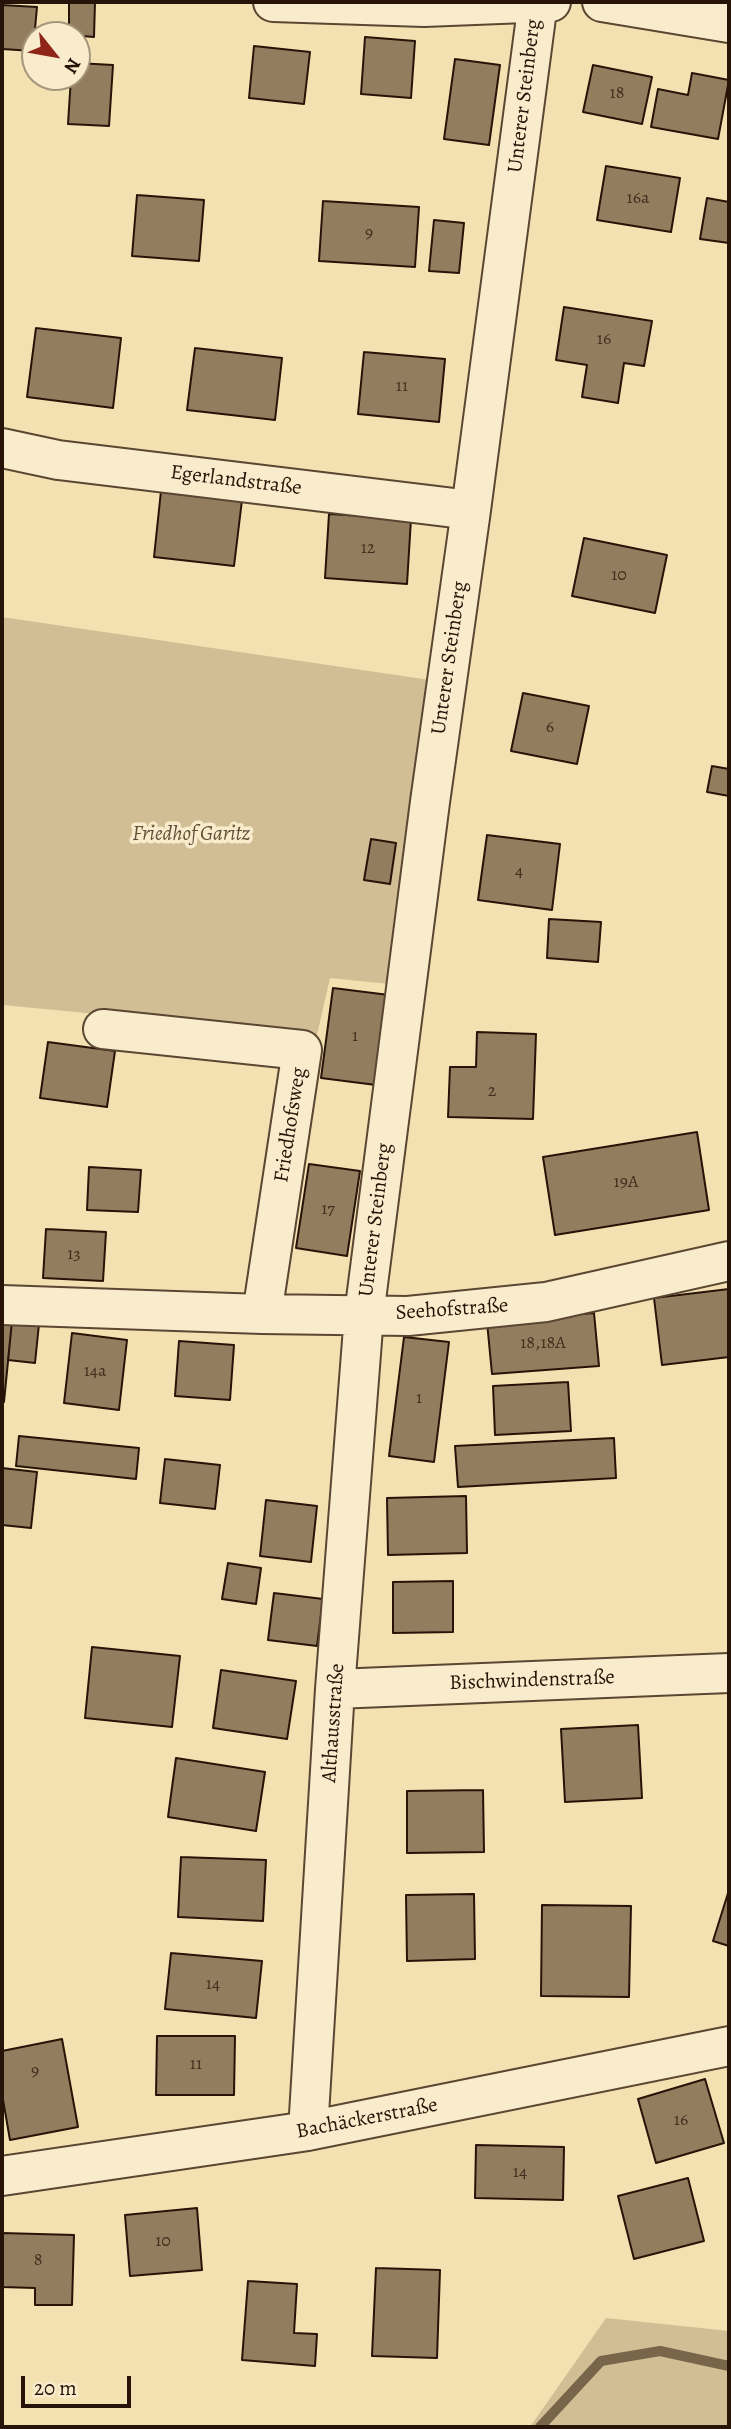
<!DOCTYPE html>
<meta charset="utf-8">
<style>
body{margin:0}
#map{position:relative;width:731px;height:2429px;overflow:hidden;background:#f4e1b1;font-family:Alegreya,serif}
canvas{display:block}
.frame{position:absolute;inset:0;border:4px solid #271307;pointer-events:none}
.north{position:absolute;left:21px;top:21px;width:70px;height:70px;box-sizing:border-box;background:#f8eccc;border:2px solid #a4957d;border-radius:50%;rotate:121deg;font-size:19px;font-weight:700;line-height:28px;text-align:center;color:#271307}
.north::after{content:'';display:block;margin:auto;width:24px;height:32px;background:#8f2418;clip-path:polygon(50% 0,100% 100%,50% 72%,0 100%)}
.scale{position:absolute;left:21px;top:2376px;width:110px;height:32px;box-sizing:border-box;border:4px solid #271307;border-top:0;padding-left:9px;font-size:21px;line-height:24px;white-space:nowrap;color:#271307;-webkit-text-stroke:5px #f8eccc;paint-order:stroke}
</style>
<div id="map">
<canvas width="731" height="2429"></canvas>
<div class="frame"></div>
<div class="north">N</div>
<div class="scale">20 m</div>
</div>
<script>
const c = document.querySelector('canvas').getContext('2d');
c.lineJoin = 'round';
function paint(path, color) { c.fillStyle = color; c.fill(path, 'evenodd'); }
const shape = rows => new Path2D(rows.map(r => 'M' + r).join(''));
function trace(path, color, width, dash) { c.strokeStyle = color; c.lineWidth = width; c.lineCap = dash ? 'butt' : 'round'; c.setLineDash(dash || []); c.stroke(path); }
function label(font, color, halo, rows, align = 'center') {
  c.font = font + ' Alegreya,serif'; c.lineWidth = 7; c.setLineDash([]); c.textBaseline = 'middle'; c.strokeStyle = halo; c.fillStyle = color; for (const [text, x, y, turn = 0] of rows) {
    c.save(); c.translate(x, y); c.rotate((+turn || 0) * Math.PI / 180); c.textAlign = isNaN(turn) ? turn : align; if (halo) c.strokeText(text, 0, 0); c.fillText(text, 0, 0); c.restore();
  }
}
paint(shape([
 [2,617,430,680,389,984,330,978,317,1035,2,1005],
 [606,2318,729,2331,729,2427,530,2427]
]), '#d1be94');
trace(shape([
 [540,2427,601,2361,660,2351,729,2366]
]), '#78654a', 10);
const building = shape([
 [69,2,95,2,94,37,69,35,69,2],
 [2,5,37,7,33,51,2,49,2,5],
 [365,37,415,41,411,98,361,94,365,37],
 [254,46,310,52,304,104,249,98,254,46],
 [455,59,500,65,489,145,444,139,455,59],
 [77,63,113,65,109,126,68,124,71,77,77,77,77,63],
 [593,65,652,77,642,124,583,112,593,65],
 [692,73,729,80,718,139,651,127,658,89,688,95,692,73],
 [606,166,680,178,671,232,597,220,606,166],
 [137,195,204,200,199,261,132,256,137,195],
 [707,198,729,202,729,243,700,239,707,198],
 [323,201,419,207,415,267,319,261,323,201],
 [434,220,464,223,459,273,429,271,434,220],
 [564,307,652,321,644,366,624,363,618,403,582,397,587,365,556,360,564,307],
 [36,328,121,338,113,408,27,397,36,328],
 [195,348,282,358,275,420,187,410,195,348],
 [364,352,445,359,439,422,358,414,364,352],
 [161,491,242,500,234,566,154,557,161,491],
 [329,514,411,519,407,584,325,578,329,514],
 [584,538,667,555,655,613,572,596,584,538],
 [523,693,589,706,577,764,511,751,523,693],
 [712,766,729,769,729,796,707,792,712,766],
 [487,835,560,844,552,910,478,900,487,835],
 [371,839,396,843,390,884,364,880,371,839],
 [549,919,601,922,598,962,547,958,549,919],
 [333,988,389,995,376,1085,321,1078,333,988],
 [477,1032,536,1034,533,1119,448,1117,450,1067,476,1067,477,1032],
 [48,1042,115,1051,107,1107,40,1098,48,1042],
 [697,1132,709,1210,555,1235,543,1157,697,1132],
 [309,1164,360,1171,347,1256,296,1248,309,1164],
 [89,1167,141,1170,138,1212,87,1210,89,1167],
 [46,1229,106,1232,103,1281,43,1278,46,1229],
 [729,1289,729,1357,662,1365,654,1298,729,1289],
 [594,1313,599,1366,492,1374,487,1322,594,1313],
 [2,1320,12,1321,4,1402,2,1402,2,1320],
 [12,1321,39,1324,35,1363,8,1360,12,1321],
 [72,1333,127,1340,119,1410,64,1403,72,1333],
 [404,1337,449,1342,434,1462,389,1456,404,1337],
 [179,1341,234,1345,230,1400,175,1396,179,1341],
 [568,1382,571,1431,495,1435,493,1386,568,1382],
 [19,1436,139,1448,136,1479,16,1466,19,1436],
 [614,1438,616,1478,458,1487,455,1446,614,1438],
 [165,1459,220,1465,215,1509,160,1503,165,1459],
 [2,1468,37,1472,31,1528,2,1525,2,1468],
 [466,1496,467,1553,388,1555,387,1498,466,1496],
 [266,1500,317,1506,311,1562,260,1556,266,1500],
 [228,1563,261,1568,256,1604,222,1599,228,1563],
 [453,1581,453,1632,393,1633,393,1582,453,1581],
 [274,1593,323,1599,317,1646,268,1640,274,1593],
 [92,1647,180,1656,172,1727,85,1718,92,1647],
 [221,1670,296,1681,287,1739,213,1728,221,1670],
 [638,1725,642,1798,565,1802,561,1729,638,1725],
 [176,1758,265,1772,256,1831,168,1817,176,1758],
 [483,1790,484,1852,407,1853,407,1791,483,1790],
 [181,1857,266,1860,263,1921,178,1917,181,1857],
 [729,1890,729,1946,713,1941,729,1890],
 [474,1894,475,1959,407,1961,406,1895,474,1894],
 [542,1905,631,1906,629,1997,541,1996,542,1905],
 [171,1953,262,1961,256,2018,165,2009,171,1953],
 [157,2036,235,2036,234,2095,156,2095,157,2036],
 [62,2039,78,2127,10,2140,2,2094,2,2051,62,2039],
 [705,2079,724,2143,656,2163,638,2099,705,2079],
 [476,2145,564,2147,563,2200,475,2198,476,2145],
 [688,2178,704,2241,634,2259,618,2196,688,2178],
 [197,2208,202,2270,130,2276,125,2215,197,2208],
 [2,2233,74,2235,72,2305,35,2305,35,2288,2,2287,2,2233],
 [376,2268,440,2270,437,2358,372,2356,376,2268],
 [248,2281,297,2284,294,2333,317,2334,315,2366,242,2360,248,2281]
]);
paint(building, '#927e5f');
trace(building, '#271307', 2);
const minor = shape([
 [273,2,424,7,551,2],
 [602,2,729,23],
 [2,448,58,460,471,510],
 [103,1029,302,1050,262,1314],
 [2,1305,262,1314,408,1316,546,1302,729,1261],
 [335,1689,729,1673],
 [308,2131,335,1689,364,1315,430,802,471,510,538,2],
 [2,2176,308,2131,729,2046]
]);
trace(minor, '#5a4632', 42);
trace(minor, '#f8eccc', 38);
label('18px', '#422e1d', null, [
 ["18",617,94],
 ["16a",638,199],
 ["9",369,234],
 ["16",604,340],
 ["11",402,387],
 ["12",368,549],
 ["10",619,576],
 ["6",550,728],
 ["4",519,872],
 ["1",355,1037],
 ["2",492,1092],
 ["19A",626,1183],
 ["17",328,1210],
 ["13",74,1255],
 ["18,18A",543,1344],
 ["14a",95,1372],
 ["1",419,1399],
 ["14",213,1985],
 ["11",196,2065],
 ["9",35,2072],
 ["16",681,2121],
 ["14",520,2173],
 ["10",163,2242],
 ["8",38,2261]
]);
label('21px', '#271307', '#f8eccc', [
 ["Unterer Steinberg",525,96,-83],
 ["Egerlandstraße",236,481,7],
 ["Unterer Steinberg",450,658,-82],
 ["Friedhofsweg",291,1125,-81],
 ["Unterer Steinberg",376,1220,-83],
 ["Seehofstraße",452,1310,-4],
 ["Bischwindenstraße",532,1681,-2],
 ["Althausstraße",334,1723,-86],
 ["Bachäckerstraße",367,2119,-11]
]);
label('italic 21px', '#624f38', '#f8eccc', [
 ["Friedhof Garitz",191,835]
]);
</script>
